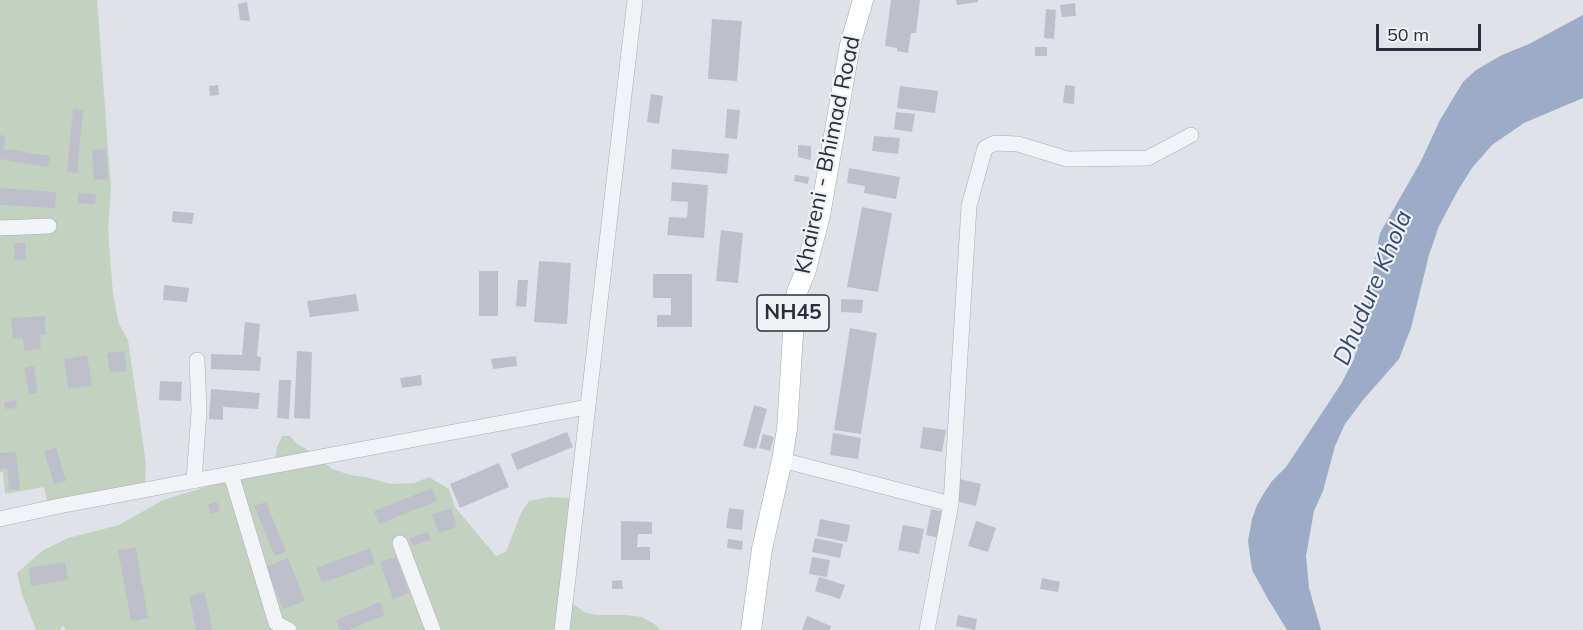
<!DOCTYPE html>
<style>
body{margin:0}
#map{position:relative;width:1583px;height:630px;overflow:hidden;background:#dfe2e8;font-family:Mulish,sans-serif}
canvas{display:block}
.scale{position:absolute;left:1376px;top:24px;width:105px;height:27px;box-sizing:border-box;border:3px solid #292e3e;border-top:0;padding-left:8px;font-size:18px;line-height:21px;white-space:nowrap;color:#292e3e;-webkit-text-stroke:4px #eff1f5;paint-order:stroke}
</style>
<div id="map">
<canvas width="1583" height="630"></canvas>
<div class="scale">50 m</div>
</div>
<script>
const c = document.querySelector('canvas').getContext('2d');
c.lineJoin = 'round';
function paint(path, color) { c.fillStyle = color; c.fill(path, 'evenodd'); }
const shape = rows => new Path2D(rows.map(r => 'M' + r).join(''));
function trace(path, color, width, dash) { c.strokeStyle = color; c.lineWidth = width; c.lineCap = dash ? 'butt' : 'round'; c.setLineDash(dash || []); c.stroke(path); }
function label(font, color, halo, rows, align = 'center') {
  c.font = font + ' Mulish,sans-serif'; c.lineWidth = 4.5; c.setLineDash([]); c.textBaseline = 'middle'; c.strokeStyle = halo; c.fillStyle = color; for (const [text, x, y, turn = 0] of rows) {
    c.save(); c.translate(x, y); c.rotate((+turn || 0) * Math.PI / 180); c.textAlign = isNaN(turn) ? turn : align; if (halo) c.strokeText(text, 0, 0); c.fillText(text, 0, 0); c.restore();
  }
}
paint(shape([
 [0,0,97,0,111,188,108,230,113,294,119,324,128,340,146,464,145,482,47,501,44,487,5,494,3,472,0,472],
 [282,436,290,436,297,444,313,453,332,469,350,475,366,477,390,484,414,483,429,477,449,489,455,507,496,556,506,552,521,513,529,501,549,497,569,498,580,517,573,604,586,613,599,615,625,615,642,617,654,624,661,630,66,630,63,625,60,630,36,630,22,594,17,573,42,551,68,538,119,525,163,500,238,477,275,459,277,447]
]), '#c3d1c1');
paint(shape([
 [1583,15,1583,98,1524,123,1492,145,1472,168,1457,192,1439,226,1429,255,1411,328,1399,359,1363,400,1345,424,1335,446,1323,491,1314,511,1306,556,1309,588,1321,630,1287,630,1268,599,1252,570,1248,541,1252,519,1257,505,1264,493,1272,481,1286,467,1341,384,1354,359,1365,318,1370,294,1376,253,1380,233,1421,161,1440,120,1463,82,1476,70,1502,55,1529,44]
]), '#9cabc6');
paint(shape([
 [891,0,920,0,916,33,911,33,908,53,897,51,897,48,885,46],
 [956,0,978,0,978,2,957,5],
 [247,2,250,21,240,20,238,4],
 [1075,3,1076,16,1062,17,1060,5],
 [1046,9,1056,10,1054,39,1044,38],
 [712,19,742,21,737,81,708,79],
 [1035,47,1047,47,1047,56,1035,56],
 [218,85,219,95,210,96,209,86],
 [1065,85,1075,86,1074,104,1063,103],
 [900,86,938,91,935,113,897,108],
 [651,94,663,96,659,124,647,122],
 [73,109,83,110,77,173,67,172],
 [727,109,740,110,737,139,725,138],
 [896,112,915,114,912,132,894,129],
 [0,135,6,136,4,149,50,156,48,167,0,159],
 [874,136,900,138,898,154,872,151],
 [798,145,811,146,811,160,798,157],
 [106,149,108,179,94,180,92,150],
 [672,149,729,154,727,174,671,169],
 [849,168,900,177,896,199,864,193,865,186,847,183],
 [795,175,809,177,808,184,794,181],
 [672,182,708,185,704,238,667,235,669,217,687,218,688,202,671,201],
 [0,188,56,192,55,208,0,205],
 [78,193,96,194,95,204,78,203],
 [862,207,892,213,878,292,847,287],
 [173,211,194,213,192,224,172,222],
 [721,230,743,233,738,283,716,281],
 [14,243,25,243,26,260,15,260],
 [539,261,571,263,567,324,534,322],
 [479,271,498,271,498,316,479,316],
 [653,274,692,274,692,327,657,327,657,315,671,315,671,298,653,298],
 [518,280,528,280,526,307,516,306],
 [164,285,189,288,187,302,163,300],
 [356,294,359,311,310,317,307,301],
 [841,299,863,300,862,313,841,312],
 [45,316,46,334,40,335,41,349,24,351,23,338,13,339,11,318],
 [245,322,260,324,257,356,261,357,260,371,211,369,211,354,242,355],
 [850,328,877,333,861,434,834,430],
 [125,351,127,371,110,373,107,353],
 [297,351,312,352,310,419,294,418],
 [87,355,92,385,68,389,64,359],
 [516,356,517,366,493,369,491,359],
 [34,366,38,393,29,394,24,368],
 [421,375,422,385,402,388,400,378],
 [279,380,291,380,289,419,277,418],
 [160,381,182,382,181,401,159,400],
 [211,389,260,393,258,409,223,407,223,420,209,419],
 [16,400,17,408,5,409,4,402],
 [754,405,767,409,756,449,743,446],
 [923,427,946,430,942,452,920,448],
 [567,432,573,447,517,470,511,454],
 [833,433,861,438,858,459,830,455],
 [763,434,774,437,770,451,759,448],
 [56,448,66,481,54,484,44,451],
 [16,452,20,490,9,490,7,468,0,469,0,453],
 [499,463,509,487,460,508,450,484],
 [960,479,981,484,976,506,955,501],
 [432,488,437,501,379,524,374,511],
 [217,502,220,511,210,514,208,504],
 [266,502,286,551,275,556,254,506],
 [451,508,457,527,439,533,432,515],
 [729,508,744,510,742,530,726,528],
 [931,509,945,512,940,538,926,535],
 [820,519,850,525,847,542,817,536],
 [621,521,652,522,652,534,638,534,637,547,650,547,650,560,621,560],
 [976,521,996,528,988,552,968,546],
 [903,525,924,529,919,554,898,550],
 [428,532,431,540,413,546,410,538],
 [815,538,843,544,840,558,812,552],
 [728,539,743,541,742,550,727,548],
 [136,547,148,618,131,621,118,550],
 [370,548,375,564,322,583,316,568],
 [396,557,409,593,393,599,380,562],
 [812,557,830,560,827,577,809,574],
 [288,558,305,601,283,609,266,567],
 [65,562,68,580,31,586,29,568],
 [819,577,845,585,840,599,815,591],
 [1042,578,1060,582,1058,592,1040,589],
 [622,580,623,589,612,589,612,581],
 [205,592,212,630,196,630,189,596],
 [380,602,385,615,349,630,340,630,336,620],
 [958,615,977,619,975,630,956,626],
 [807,616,831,626,830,630,802,630]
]), '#bdc0ca');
const minor = shape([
 [0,228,49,226],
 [782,460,951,504,927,630],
 [231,474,276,623,289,630],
 [194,481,199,411,197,360],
 [951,504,969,206,985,148,995,143,1018,144,1067,159,1148,158,1191,135],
 [0,519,59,506,587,407],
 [400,543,433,630],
 [562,630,635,0]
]);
const major = shape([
 [751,630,762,549,782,460,787,429,795,303,797,292,806,270,820,215,850,45,863,0]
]);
trace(minor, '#a8acb5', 16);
trace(major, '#9fa5b3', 21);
trace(minor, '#f2f3f6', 15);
trace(major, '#fff', 20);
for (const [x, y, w] of [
 [793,313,72]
]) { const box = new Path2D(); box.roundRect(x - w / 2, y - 18, w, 36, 4.5); c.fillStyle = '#eff1f5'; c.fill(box); trace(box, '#292e3e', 1.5); }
label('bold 21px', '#292e3e', null, [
 ["NH45",793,313]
]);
label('22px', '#292e3e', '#eff1f5', [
 ["Khaireni - Bhimad Road",828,155,-78]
]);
label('italic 24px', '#36496f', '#eff1f5', [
 ["Dhudure Khola",1373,288,-67]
]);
</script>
